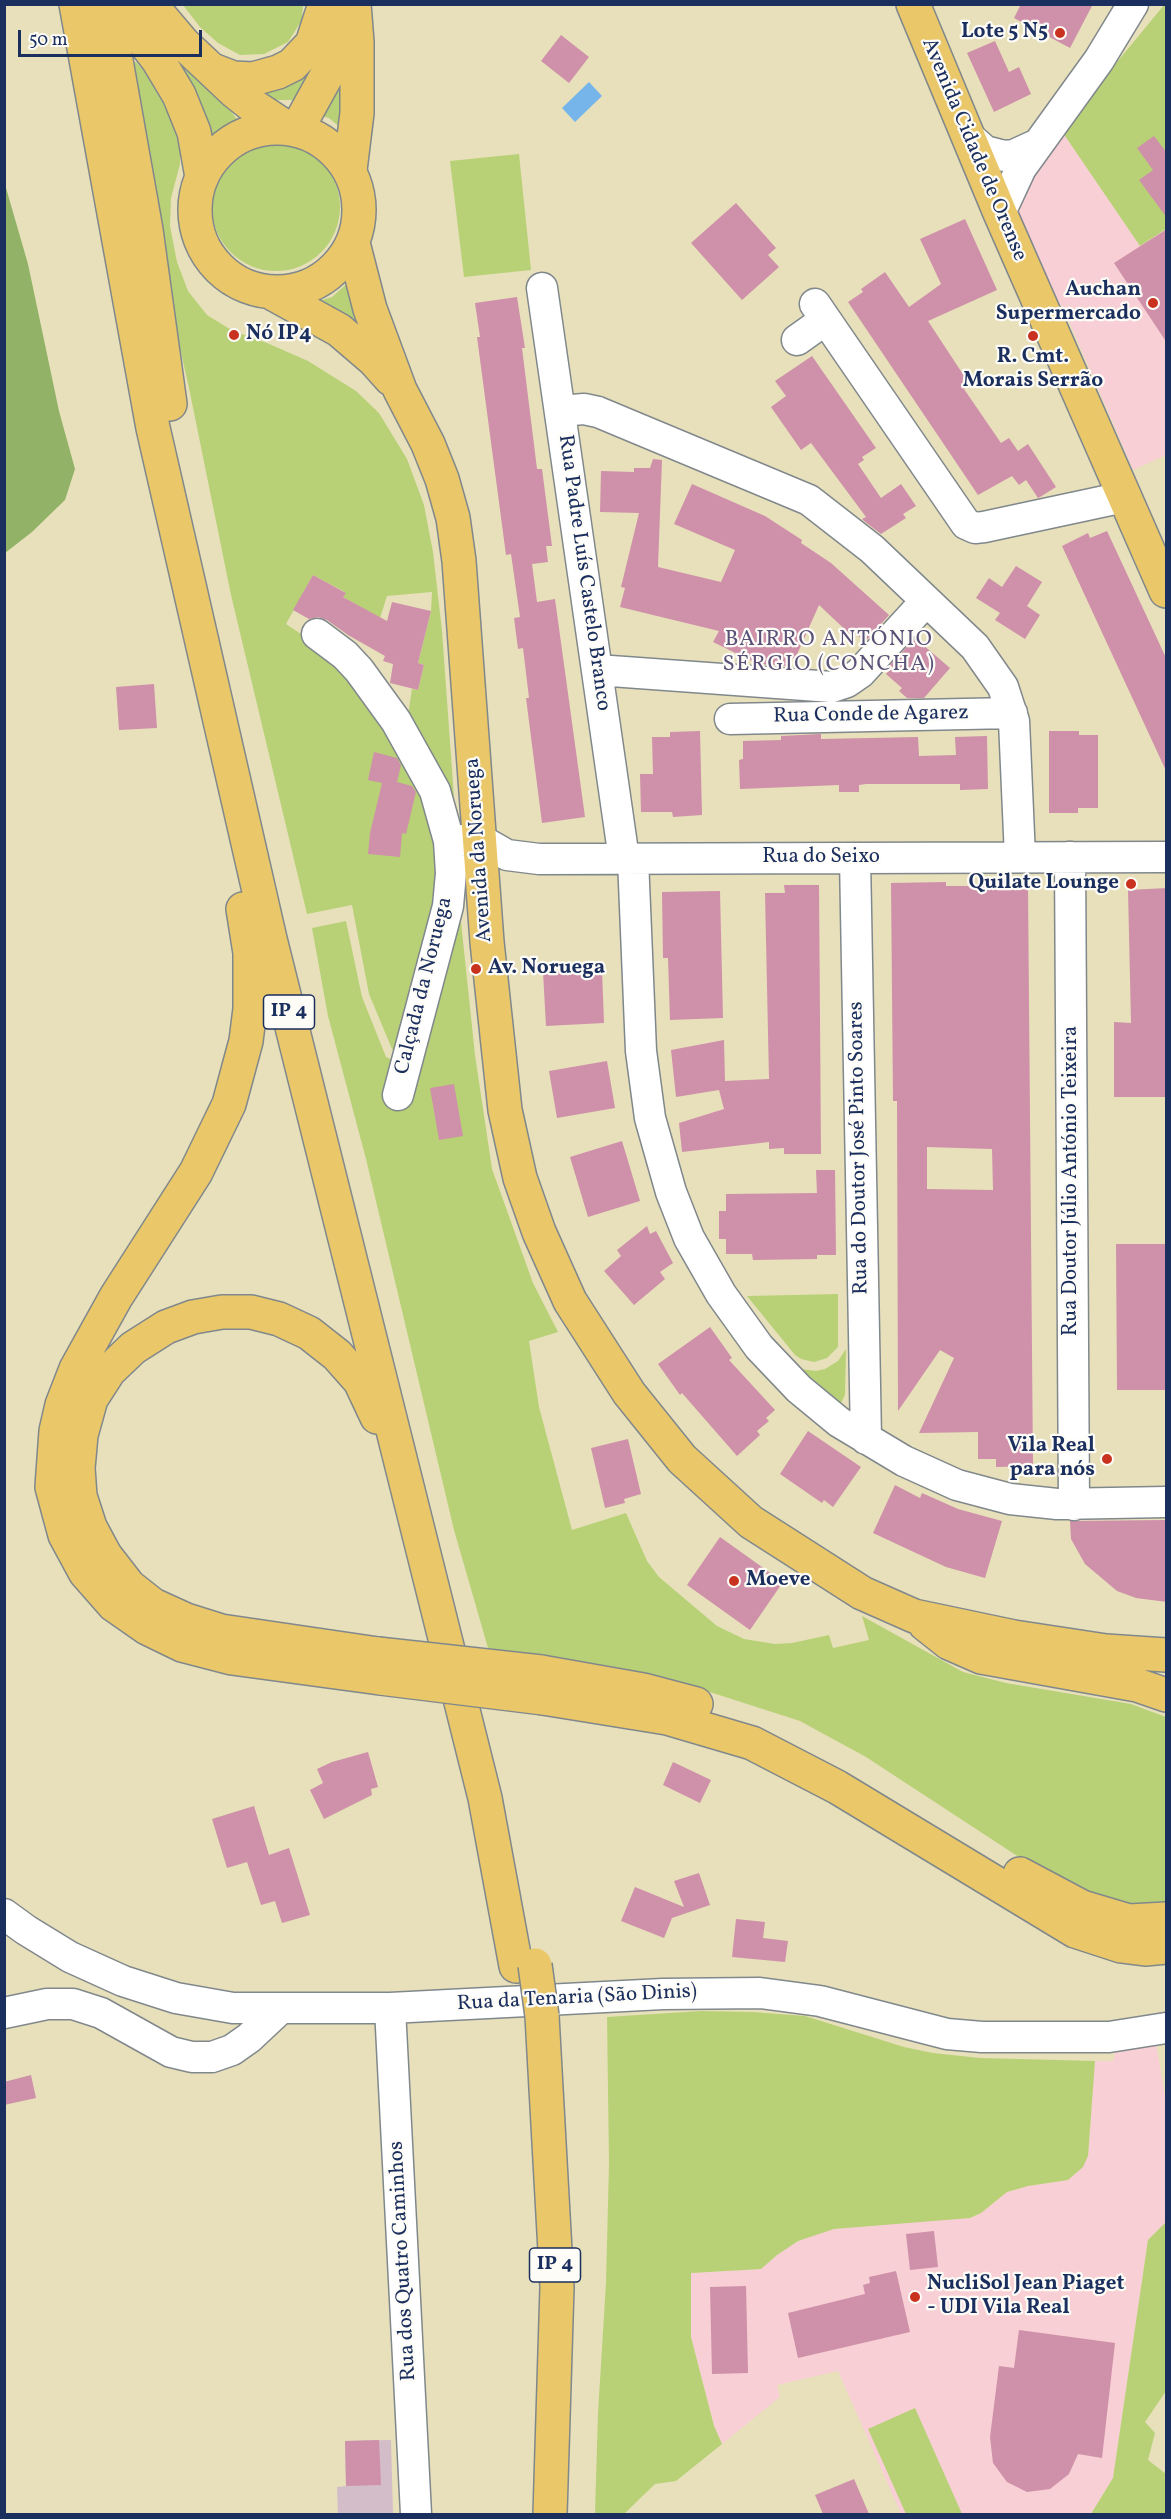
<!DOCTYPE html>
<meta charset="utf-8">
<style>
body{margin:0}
#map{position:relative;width:1171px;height:2519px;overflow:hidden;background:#e7e0bb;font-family:Vollkorn,serif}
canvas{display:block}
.frame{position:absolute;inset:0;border:6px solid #1b2f5e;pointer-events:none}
.scale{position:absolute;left:18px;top:30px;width:184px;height:27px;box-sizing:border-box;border:3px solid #1b2f5e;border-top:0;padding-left:8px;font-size:18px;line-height:21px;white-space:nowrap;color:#1b2f5e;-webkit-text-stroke:4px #fdfcf7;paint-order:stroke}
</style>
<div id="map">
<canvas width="1171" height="2519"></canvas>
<div class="frame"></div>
<div class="scale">50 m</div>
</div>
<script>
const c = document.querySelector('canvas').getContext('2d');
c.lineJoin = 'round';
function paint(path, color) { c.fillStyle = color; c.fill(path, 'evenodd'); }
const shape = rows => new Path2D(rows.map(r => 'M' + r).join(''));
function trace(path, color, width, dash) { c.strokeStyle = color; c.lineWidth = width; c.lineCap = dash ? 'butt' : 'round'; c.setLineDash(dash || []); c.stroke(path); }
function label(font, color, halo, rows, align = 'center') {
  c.font = font + ' Vollkorn,serif'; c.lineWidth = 4.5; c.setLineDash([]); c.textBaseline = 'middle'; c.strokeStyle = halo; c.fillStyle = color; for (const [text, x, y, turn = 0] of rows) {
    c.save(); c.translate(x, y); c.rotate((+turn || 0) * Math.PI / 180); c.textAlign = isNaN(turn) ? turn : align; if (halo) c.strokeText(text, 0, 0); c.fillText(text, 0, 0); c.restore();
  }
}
paint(shape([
 [1061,130,1140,246,1166,229,1166,455,1133,470,1062,305,1054,308,1007,203],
 [1156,2042,1166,2103,1166,2222,1148,2240,1113,2478,1091,2514,901,2514,838,2371,777,2385,780,2397,722,2444,714,2426,691,2337,691,2273,760,2269,787,2247,821,2231,855,2226,970,2218,981,2213,1007,2192,1028,2186,1068,2180,1088,2156,1095,2061,1113,2061,1116,2049]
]), '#f7cfd4');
paint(shape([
 [391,2440,393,2514,338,2514,337,2487,346,2486,345,2441]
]), '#d2bdc8');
paint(shape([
 [144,5,237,119,205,140],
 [183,5,303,5,302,20,288,42,264,54,240,55,218,43,200,27],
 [1164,5,1166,5,1166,229,1140,246,1061,130],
 [344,54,342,129,329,118,318,115],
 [315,60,302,94,292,100,275,100,258,91],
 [136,62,144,71,169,113,180,146,180,164,171,198,170,226,177,262,188,291,207,315,233,331,267,343,308,361,356,391,379,413,407,459,424,505,433,552,442,631,456,825,406,728,412,689,418,690,424,665,418,663,431,611,432,592,387,596,380,618,343,597,345,592,313,575,286,624,310,640,330,656,384,720,436,828,438,911,401,1053,392,1049,369,994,352,905,307,914,231,595,189,388,161,264,129,63],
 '212 207a64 64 0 1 1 128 0a64 64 0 1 1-128 0Z',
 [519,154,531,270,464,277,450,161],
 [351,280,371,341,319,301,332,297],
 [346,921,362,997,386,1057,398,1062,456,924,461,922,475,1055,492,1169,533,1283,558,1332,529,1341,539,1407,572,1530,626,1513,647,1561,659,1577,717,1626,744,1639,775,1644,792,1643,829,1635,833,1648,869,1640,862,1616,963,1672,1006,1683,1131,1704,1166,1717,1166,1906,1141,1909,1104,1901,1025,1861,866,1757,800,1721,663,1677,488,1648,454,1530,366,1159,328,1016,312,928],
 [838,1294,838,1347,827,1358,814,1362,801,1359,795,1355,747,1296],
 [846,1349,845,1395,841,1403,801,1369,816,1371,825,1369,838,1361],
 [701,2011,752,2012,805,2016,904,2047,933,2053,980,2058,1095,2061,1088,2156,1083,2167,1068,2180,1028,2186,1007,2192,981,2213,970,2218,834,2229,798,2241,777,2255,761,2269,691,2273,691,2337,714,2426,722,2444,676,2481,655,2484,624,2514,595,2514,598,2413,606,2283,609,2163,607,2017],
 [1166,2222,1166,2391,1145,2422,1155,2433,1148,2460,1166,2474,1166,2514,1091,2514,1113,2478,1148,2240],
 [915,2408,962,2514,906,2514,868,2429]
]), '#b8d176');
paint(shape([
 [4,181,28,264,59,411,75,469,65,500,32,532,5,553]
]), '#92b367');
paint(shape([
 [589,82,602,96,575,122,562,108]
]), '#76b5ea');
paint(shape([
 [1021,4,1093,4,1070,48,1014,18],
 [561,35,589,57,569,83,541,61],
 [995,41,1009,72,1019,67,1031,94,994,112,967,53],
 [1154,136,1167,153,1167,218,1139,180,1153,170,1137,148],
 [736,203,776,248,768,255,779,267,742,300,691,243],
 [965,219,997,290,928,321,970,385,964,389,1001,443,1009,438,1018,451,1028,444,1056,487,1040,497,1038,498,1026,480,1019,485,1012,476,978,495,848,302,863,292,861,289,885,272,909,307,941,284,920,239],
 [1167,229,1167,343,1114,263],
 [517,297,525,348,522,348,537,469,542,469,552,546,546,546,548,562,532,564,537,602,555,599,585,817,542,823,526,698,529,698,523,648,518,649,514,618,520,617,511,554,506,555,477,337,480,337,475,303],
 [812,356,876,448,862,457,864,460,858,464,881,498,901,484,916,506,903,514,906,518,881,534,864,521,862,519,866,517,811,443,801,450,771,407,786,396,775,381],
 [653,459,662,460,658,567,721,582,735,550,674,524,692,484,765,516,802,540,801,543,831,563,889,615,865,642,856,634,853,637,819,605,795,659,790,657,786,666,758,664,713,642,719,631,620,607,625,588,621,587,639,513,600,512,601,471,634,472,634,468,650,468],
 [1107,531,1167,660,1167,773,1062,546,1088,533,1090,538],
 [1016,566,1042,582,1027,606,1040,615,1025,639,995,620,1000,613,976,598,989,578,1002,587],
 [313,575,346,593,343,597,387,621,392,602,431,611,418,663,424,665,418,690,390,683,393,664,383,661,385,656,348,635,327,620,318,617,309,619,293,610],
 [915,638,950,668,924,698,907,698,899,691,902,688,886,674,892,667,890,665],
 [154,684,157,728,119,730,116,687],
 [700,731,702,815,673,817,672,812,641,812,640,774,653,774,652,737,670,737,670,732],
 [1049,731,1079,731,1079,735,1098,735,1098,808,1078,808,1078,813,1049,813],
 [819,734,821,734,821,739,918,737,919,756,956,755,955,737,987,736,988,789,960,790,960,784,866,784,859,785,859,792,839,792,839,785,740,789,739,760,743,759,743,741,781,740,781,736],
 [374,752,397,758,401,765,397,782,412,786,416,792,406,834,402,833,400,857,368,854,370,833,382,783,368,780],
 [993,879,1016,879,1016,886,1028,886,1033,1466,996,1467,996,1459,978,1459,978,1432,919,1433,954,1358,940,1350,898,1411,897,1101,893,1101,891,883,946,882,946,886,993,886],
 [927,1147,992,1149,993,1190,927,1189],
 [784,885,819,885,821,1154,784,1154,784,1148,769,1149,769,1142,682,1152,679,1123,724,1109,719,1090,676,1097,671,1050,724,1040,725,1081,769,1079,765,893,785,893],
 [1167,888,1167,1097,1114,1097,1114,1022,1131,1023,1128,890],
 [720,891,723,1018,670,1020,668,958,663,958,662,892],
 [602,970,604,1023,546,1026,543,972],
 [607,1061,615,1108,557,1118,549,1071],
 [454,1084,463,1136,439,1140,430,1088],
 [622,1141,640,1201,588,1217,570,1157],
 [816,1170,835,1170,836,1255,817,1255,817,1259,753,1260,752,1254,726,1254,726,1239,719,1239,719,1211,726,1211,726,1194,817,1193],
 [647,1226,650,1234,656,1231,673,1263,660,1272,665,1279,634,1305,604,1271,621,1256,617,1250],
 [1116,1244,1167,1244,1167,1390,1117,1390],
 [710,1327,732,1358,729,1360,775,1410,766,1418,769,1421,757,1431,760,1435,737,1456,682,1393,680,1395,658,1364],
 [808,1431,861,1467,833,1507,824,1500,822,1503,780,1474],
 [628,1439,641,1494,624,1499,625,1503,605,1508,591,1448],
 [895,1485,920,1498,922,1493,958,1509,1002,1521,985,1578,946,1567,873,1533],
 [1167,1520,1167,1602,1136,1598,1117,1591,1085,1564,1071,1539,1070,1521],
 [720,1537,783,1582,750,1630,687,1585],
 [368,1752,378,1787,371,1789,372,1795,324,1819,310,1790,323,1783,317,1769,332,1762],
 [673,1762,711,1780,700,1803,663,1785],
 [254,1806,269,1855,289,1848,310,1915,282,1923,275,1901,261,1905,247,1862,227,1868,212,1819],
 [699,1873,710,1905,672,1918,664,1938,621,1921,635,1887,684,1907,674,1881],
 [736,1919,765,1922,763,1938,788,1941,785,1962,732,1957],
 [31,2075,36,2098,4,2105,4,2082],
 [934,2231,938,2267,910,2270,906,2234],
 [896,2271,910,2332,798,2358,788,2313,865,2294,863,2285,870,2283,869,2277],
 [746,2286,748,2373,712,2374,710,2287],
 [1019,2330,1115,2343,1102,2458,1078,2454,1069,2474,1050,2489,1027,2492,1007,2482,993,2463,990,2437,999,2366,1014,2368],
 [379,2440,381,2485,346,2486,345,2441],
 [854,2479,869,2514,823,2514,815,2495]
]), '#cf90a9');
const minor = shape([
 [967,135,985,151,1004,156,1014,155,1038,144],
 [1000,213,1021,168,1099,60,1133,4],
 [542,288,624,859],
 [815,304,966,524,975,528,984,527,1124,497],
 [797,340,825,320],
 [560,411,584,409,598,412,809,500,872,549,975,647,1003,687,1014,721,1020,857],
 [317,634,345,655,359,670,396,721,435,791,449,841,479,839,507,855,539,859,1166,857],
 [597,670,832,687,847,682,860,673,926,601],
 [730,719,1012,713],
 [1070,857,1074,1505],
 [855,858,866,1439],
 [633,859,641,1051,650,1118,671,1192,689,1238,721,1294,759,1347,799,1389,839,1422,904,1461,957,1485,1010,1499,1057,1504,1166,1502],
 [398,1095,448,906,451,873,449,841],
 [4,1914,26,1930,70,1957,123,1981,176,1998,233,2008,390,2008,663,1994,760,1993,820,2001,947,2034,982,2037,1109,2037,1166,2028],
 [390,2008,416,2514],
 [4,2013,47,2004,73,2004,101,2013,171,2052,192,2057,212,2057,232,2050,249,2038,280,2009]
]);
const major = shape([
 [115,4,158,60,179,95,194,132,202,177],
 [150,4,183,43,234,91,249,103,287,128],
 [913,4,1000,213,1166,591],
 '195 210a82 82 0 1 1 164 0a82 82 0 1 1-164 0Z',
 [353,243,370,309,400,390,428,444,442,479,453,518,459,561,487,942,505,1110,520,1178,539,1232,570,1301,629,1393,682,1459,751,1522,862,1593,914,1616,1014,1637,1106,1651,1166,1655],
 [270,292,339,330,374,360,391,379],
 [925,1624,949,1643,981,1657,1137,1685,1166,1695]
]);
const highway = shape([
 [76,4,153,428,270,939,485,1798,516,1966],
 [106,4,146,230,170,404],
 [215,71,233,78,253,79,278,72,292,65,312,44,325,4],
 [297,129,328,73,327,15],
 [350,170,357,113,357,42,354,4],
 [243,909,250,953,250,1009,246,1041,229,1104,196,1172,116,1297,76,1369,62,1405,56,1431,52,1487,65,1535,85,1572,114,1605,147,1628,182,1645,232,1658,380,1678],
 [377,1417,360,1381,337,1355,309,1333,279,1319,251,1312,222,1312,193,1317,166,1327,133,1348,109,1371,91,1399,81,1435,78,1468,80,1496,90,1527,105,1555,129,1586,153,1605,186,1620,221,1631,378,1654],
 [541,1672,643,1690,696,1704],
 [543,1698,667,1718,752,1743,837,1787,1075,1931,1121,1946,1145,1949,1166,1947],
 [1020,1874,1082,1907,1129,1921,1166,1919],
 [542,2016,557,2287,550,2514]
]);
trace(minor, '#81888c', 33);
trace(major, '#81888c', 36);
trace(highway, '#81888c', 36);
trace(minor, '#fff', 30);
trace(major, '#eac769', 33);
trace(highway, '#eac769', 33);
const highwayBridge = shape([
 [378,1654,541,1672],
 [380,1678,543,1698],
 [535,1965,542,2016]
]);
trace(highwayBridge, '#81888c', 36, []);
trace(highwayBridge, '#eac769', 33);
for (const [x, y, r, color] of [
 [1060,33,6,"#c8321e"],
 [1153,303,6,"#c8321e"],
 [234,335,6,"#c8321e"],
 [1033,336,6,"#c8321e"],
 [1131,884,6,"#c8321e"],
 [476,969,6,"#c8321e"],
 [1107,1459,6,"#c8321e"],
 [734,1581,6,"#c8321e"],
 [915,2297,6,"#c8321e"]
]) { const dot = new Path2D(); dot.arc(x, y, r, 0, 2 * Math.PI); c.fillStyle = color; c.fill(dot); trace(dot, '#fdfcf7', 2); }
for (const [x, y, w] of [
 [289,1012,51],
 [555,2265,51]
]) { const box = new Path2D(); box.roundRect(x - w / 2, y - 17, w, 34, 4.5); c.fillStyle = '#fdfcf7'; c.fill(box); trace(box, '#1b2f5e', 1.5); }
label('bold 20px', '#1b2f5e', null, [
 ["IP 4",289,1012],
 ["IP 4",555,2265]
]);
label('bold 21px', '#1b2f5e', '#fdfcf7', [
 ["Lote 5 N5",1048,33],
 ["Auchan",1141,291],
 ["Supermercado",1141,315],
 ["Nó IP4",246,335,"left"],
 ["R. Cmt.",1033,358,"center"],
 ["Morais Serrão",1033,382,"center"],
 ["Quilate Lounge",1119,884],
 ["Av. Noruega",488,969,"left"],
 ["Vila Real",1095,1447],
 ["para nós",1095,1471],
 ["Moeve",746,1581,"left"],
 ["NucliSol Jean Piaget",927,2285,"left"],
 ["- UDI Vila Real",927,2309,"left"]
], 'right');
label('21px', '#1b2f5e', '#fdfcf7', [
 ["Avenida Cidade de Orense",973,150,67],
 ["Rua Padre Luís Castelo Branco",583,573,82],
 ["Rua Conde de Agarez",871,716,-1],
 ["Avenida da Noruega",480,850,-94],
 ["Rua do Seixo",821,858],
 ["Calçada da Noruega",425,986,-76],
 ["Rua do Doutor José Pinto Soares",860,1148,-91],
 ["Rua Doutor Júlio António Teixeira",1072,1181,-90],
 ["Rua da Tenaria (São Dinis)",577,1999,-3],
 ["Rua dos Quatro Caminhos",404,2261,-93]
]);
c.letterSpacing = '1.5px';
label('22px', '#5a5178', '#fdfcf7', [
 ["BAIRRO ANTÓNIO",829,641],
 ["SÉRGIO (CONCHA)",829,666]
]);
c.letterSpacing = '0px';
</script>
